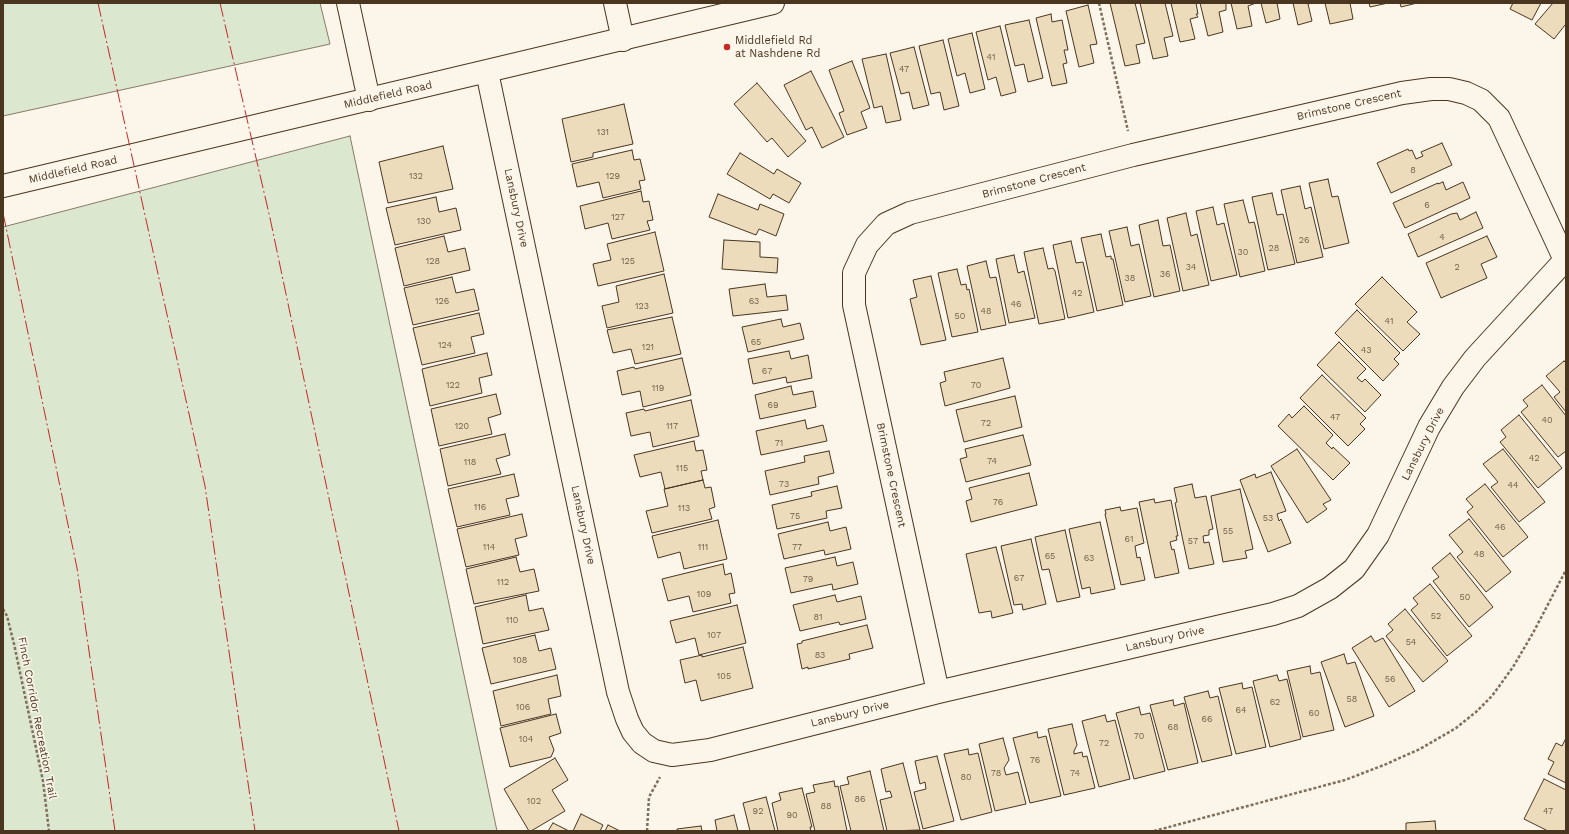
<!DOCTYPE html>
<style>
body{margin:0}
#map{position:relative;width:1569px;height:834px;overflow:hidden;background:#fbf6e9;font-family:"Work Sans",sans-serif}
canvas{display:block}
.frame{position:absolute;inset:0;border:4px solid #4a3520;pointer-events:none}
</style>
<div id="map">
<canvas width="1569" height="834"></canvas>
<div class="frame"></div>
</div>
<script>
const c = document.querySelector('canvas').getContext('2d');
c.lineJoin = 'round';
function paint(path, color) { c.fillStyle = color; c.fill(path, 'evenodd'); }
const shape = rows => new Path2D(rows.map(r => 'M' + r).join(''));
function trace(path, color, width, dash) { c.strokeStyle = color; c.lineWidth = width; c.lineCap = dash ? 'butt' : 'round'; c.setLineDash(dash || []); c.stroke(path); }
function label(font, color, halo, rows, align = 'center') {
  c.font = font + ' "Work Sans",sans-serif'; c.lineWidth = 3; c.setLineDash([]); c.textBaseline = 'middle'; c.strokeStyle = halo; c.fillStyle = color; for (const [text, x, y, turn = 0] of rows) {
    c.save(); c.translate(x, y); c.rotate((+turn || 0) * Math.PI / 180); c.textAlign = isNaN(turn) ? turn : align; if (halo) c.strokeText(text, 0, 0); c.fillText(text, 0, 0); c.restore();
  }
}
const green = shape([
 [3,3,320,3,330,44,3,116,3,3],
 [350,136,497,831,3,831,3,227,350,136]
]);
paint(green, '#dce7d0');
trace(green, '#887966', 1);
const building = shape([
 [1110,3,1135,3,1145,43,1136,45,1140,63,1125,66,1110,3],
 [1140,3,1165,3,1173,36,1164,38,1168,56,1153,59,1140,3],
 [1171,3,1196,3,1198,14,1196,14,1198,17,1190,19,1195,39,1180,42,1171,3],
 [1200,3,1226,3,1226,10,1219,12,1223,32,1208,36,1200,3],
 [1231,3,1256,3,1248,6,1252,26,1237,29,1231,3],
 [1261,3,1277,3,1280,19,1266,23,1261,3],
 [1293,3,1312,3,1308,4,1312,21,1298,25,1293,3],
 [1325,3,1350,3,1353,19,1330,24,1325,3],
 [1369,3,1388,3,1370,7,1369,3],
 [1400,3,1417,3,1401,7,1400,3],
 [1513,3,1541,3,1532,20,1510,9,1513,3],
 [1553,3,1566,3,1566,26,1565,25,1554,39,1535,24,1553,3],
 [1088,5,1097,44,1090,45,1094,63,1079,67,1066,11,1088,5],
 [1051,14,1052,22,1062,20,1068,50,1064,50,1067,63,1063,64,1067,83,1052,86,1036,18,1051,14],
 [1029,20,1043,78,1028,82,1024,64,1015,66,1005,25,1029,20],
 [1000,26,1016,92,1001,96,996,77,988,80,976,32,1000,26],
 [972,33,985,89,970,93,965,73,957,76,948,39,972,33],
 [943,40,959,106,944,110,940,92,931,94,919,46,943,40],
 [914,47,929,105,913,109,909,92,901,94,890,53,914,47],
 [886,54,901,120,886,123,882,106,874,108,862,59,886,54],
 [852,61,870,108,861,112,867,128,847,135,839,113,844,111,829,70,852,61],
 [811,71,844,137,822,148,812,127,806,130,784,85,811,71],
 [757,83,806,141,788,157,772,138,767,142,734,104,757,83],
 [624,104,633,144,593,153,593,157,571,162,562,119,624,104],
 [1442,143,1452,165,1391,193,1377,163,1408,149,1409,151,1412,150,1416,159,1423,156,1421,152,1442,143],
 [443,146,453,189,388,203,379,162,443,146],
 [632,150,634,160,640,159,645,180,639,181,641,189,603,198,599,182,577,187,572,164,632,150],
 [740,153,774,174,777,169,801,183,789,203,773,194,770,199,727,174,740,153],
 [1328,179,1332,197,1338,196,1339,200,1349,243,1324,249,1309,183,1328,179],
 [1443,182,1446,190,1463,182,1470,198,1405,228,1393,203,1438,183,1438,184,1443,182],
 [1300,186,1305,209,1311,207,1323,257,1297,263,1281,190,1300,186],
 [641,191,643,202,649,201,653,220,647,221,650,230,612,239,608,223,585,229,580,206,641,191],
 [1272,193,1277,215,1283,214,1295,264,1268,270,1252,197,1272,193],
 [718,194,758,210,760,204,784,214,776,236,759,229,756,235,709,217,718,194],
 [436,197,439,212,456,208,461,230,395,245,386,208,436,197],
 [1243,200,1249,223,1254,222,1255,225,1265,271,1240,277,1224,204,1243,200],
 [1213,207,1217,225,1224,223,1237,275,1211,281,1196,211,1213,207],
 [1476,212,1483,228,1418,257,1408,234,1451,214,1457,213,1460,220,1476,212],
 [1186,213,1191,236,1197,234,1209,285,1183,291,1167,218,1186,213],
 [1158,220,1163,246,1170,245,1180,291,1154,297,1139,225,1158,220],
 [1127,227,1131,246,1139,244,1151,296,1125,302,1109,231,1127,227],
 [655,232,664,271,598,286,593,264,611,260,607,244,655,232],
 [1101,234,1106,257,1111,256,1111,259,1113,259,1123,305,1097,311,1081,238,1101,234],
 [444,236,448,252,465,248,470,270,404,286,395,248,444,236],
 [1487,236,1497,257,1481,264,1487,278,1441,298,1426,263,1487,236],
 [724,240,760,242,760,257,778,258,777,273,722,269,724,240],
 [1071,241,1076,263,1083,262,1094,312,1068,318,1053,245,1071,241],
 [1043,248,1048,269,1053,268,1055,271,1065,319,1039,324,1024,252,1043,248],
 [1014,255,1018,273,1024,271,1035,318,1009,323,996,259,1014,255],
 [986,261,990,278,996,277,1006,325,981,330,967,266,986,261],
 [957,269,961,285,966,284,967,290,969,289,978,332,952,337,938,273,957,269],
 [664,274,673,313,607,328,602,306,619,302,616,286,664,274],
 [931,276,946,340,921,345,910,299,917,297,913,280,931,276],
 [452,277,456,293,474,289,479,310,413,325,404,288,452,277],
 [1382,277,1417,312,1407,322,1420,334,1403,351,1355,304,1382,277],
 [765,284,767,297,786,295,788,310,733,316,729,289,765,284],
 [1357,310,1400,353,1394,359,1399,364,1383,381,1335,333,1357,310],
 [479,313,484,334,471,337,475,353,422,365,413,328,479,313],
 [672,317,681,354,635,364,631,349,613,353,607,330,672,317],
 [781,319,783,327,800,323,804,339,748,352,742,327,781,319],
 [1339,342,1366,369,1357,378,1362,382,1365,379,1381,395,1365,412,1317,365,1339,342],
 [789,351,791,359,808,355,812,378,787,383,786,377,753,384,748,359,789,351],
 [487,353,492,375,479,378,482,393,430,406,422,369,487,353],
 [682,358,691,395,643,407,640,391,622,395,617,371,634,367,635,369,682,358],
 [1003,358,1010,388,945,406,940,383,946,381,944,372,1003,358],
 [1564,361,1566,363,1566,412,1554,397,1560,392,1546,376,1564,361],
 [1322,375,1366,418,1360,424,1365,429,1348,446,1300,398,1322,375],
 [1542,385,1566,416,1566,451,1558,457,1521,412,1528,406,1523,400,1542,385],
 [791,386,793,395,813,391,816,407,760,419,755,395,791,386],
 [496,394,501,414,488,418,492,434,439,446,431,409,496,394],
 [1015,396,1022,427,964,442,956,410,1015,396],
 [691,400,699,436,653,447,650,432,631,436,626,413,644,409,645,411,691,400],
 [1304,406,1333,435,1326,443,1332,449,1333,447,1350,463,1333,480,1278,426,1289,414,1292,418,1304,406],
 [1519,415,1562,468,1538,488,1500,442,1506,437,1501,430,1519,415],
 [805,420,807,429,823,425,827,441,761,455,756,431,805,420],
 [505,434,510,455,496,459,501,474,448,486,440,449,505,434],
 [1023,435,1031,465,966,482,960,459,967,457,965,449,1023,435],
 [694,441,696,451,703,450,707,470,701,471,703,480,665,489,661,472,640,477,634,455,694,441],
 [1297,449,1331,500,1323,504,1327,509,1307,523,1271,466,1297,449],
 [1503,449,1545,502,1519,522,1491,487,1498,482,1483,464,1503,449],
 [829,451,834,473,818,477,819,484,770,495,765,471,805,462,804,456,829,451],
 [1271,472,1286,511,1277,514,1279,521,1281,519,1291,543,1268,552,1240,480,1255,474,1256,478,1271,472],
 [1029,473,1037,505,971,522,966,501,972,499,969,488,1029,473],
 [514,474,519,496,506,499,510,515,457,527,448,489,514,474],
 [703,480,705,488,711,487,715,507,709,509,712,519,652,533,646,511,668,506,664,489,703,480],
 [1192,484,1195,498,1206,496,1213,529,1209,530,1209,535,1203,536,1204,543,1209,542,1214,564,1189,569,1175,503,1177,502,1174,488,1192,484],
 [1485,484,1528,537,1503,557,1467,512,1473,507,1466,499,1485,484],
 [837,486,842,508,826,511,827,518,777,529,772,505,812,496,811,492,837,486],
 [1240,489,1253,549,1245,551,1247,558,1223,562,1211,496,1240,489],
 [1154,499,1155,503,1171,500,1178,536,1176,536,1177,540,1170,542,1172,550,1174,549,1179,573,1155,578,1139,502,1154,499],
 [1120,507,1121,511,1137,508,1144,543,1135,546,1137,558,1140,557,1145,580,1121,585,1105,514,1106,514,1105,510,1120,507],
 [522,514,527,536,515,539,519,555,466,567,457,529,522,514],
 [1469,519,1511,572,1486,592,1457,557,1463,552,1449,535,1469,519],
 [718,520,727,559,684,569,680,552,658,558,652,536,718,520],
 [828,522,830,531,846,527,851,549,825,555,824,550,784,559,778,534,828,522],
 [1100,522,1115,589,1091,594,1090,587,1082,589,1069,529,1100,522],
 [1065,530,1080,597,1057,602,1049,569,1042,570,1035,537,1065,530],
 [1031,539,1046,604,1023,610,1022,604,1014,605,1001,546,1031,539],
 [996,547,1013,613,992,618,991,611,979,613,966,554,996,547],
 [1450,553,1493,607,1469,627,1433,581,1439,577,1432,568,1450,553],
 [516,557,520,572,534,569,539,591,474,604,466,569,516,557],
 [835,557,837,566,853,562,858,584,833,590,832,584,791,593,785,568,835,557],
 [723,564,725,575,731,573,735,593,729,594,731,603,693,612,689,596,668,601,662,579,723,564],
 [1430,584,1472,636,1447,656,1411,610,1418,604,1413,598,1430,584],
 [526,595,529,611,543,608,549,630,483,644,475,607,526,595],
 [835,595,837,602,861,596,866,619,840,625,839,622,800,631,793,605,835,595],
 [737,605,746,643,699,655,695,638,676,643,670,621,737,605],
 [1405,609,1448,661,1423,682,1386,636,1393,630,1388,624,1405,609],
 [867,625,873,648,849,654,850,659,808,669,808,667,802,669,797,644,802,643,802,641,867,625],
 [535,635,539,651,551,648,556,669,491,684,482,648,535,635],
 [1371,636,1375,642,1383,638,1415,691,1389,707,1352,648,1371,636],
 [743,647,753,688,701,701,696,680,685,683,680,660,702,655,702,657,743,647],
 [1344,654,1347,664,1355,662,1374,716,1345,727,1321,662,1344,654],
 [1310,666,1311,674,1320,672,1334,730,1303,737,1287,671,1310,666],
 [557,675,561,696,548,699,551,714,501,726,493,691,557,675],
 [1277,675,1279,681,1287,679,1301,739,1270,747,1253,681,1277,675],
 [1242,683,1243,689,1252,687,1266,747,1236,754,1219,688,1242,683],
 [1208,691,1210,698,1218,696,1232,755,1202,762,1184,697,1208,691],
 [1173,700,1174,706,1184,703,1198,763,1168,770,1150,705,1173,700],
 [1139,707,1141,715,1150,713,1165,771,1134,779,1116,713,1139,707],
 [556,714,561,733,549,737,554,750,551,757,510,767,500,728,556,714],
 [1105,715,1107,722,1115,720,1130,779,1099,787,1082,721,1105,715],
 [1072,724,1077,745,1074,751,1074,754,1082,752,1083,757,1087,756,1095,788,1064,795,1048,729,1072,724],
 [1037,732,1038,738,1046,736,1061,796,1030,803,1013,738,1037,732],
 [1003,738,1009,760,1004,768,1006,775,1018,772,1026,804,995,811,979,744,1003,738],
 [1566,738,1566,783,1548,774,1554,762,1548,759,1556,743,1562,746,1566,738],
 [968,749,969,755,978,753,992,812,961,820,944,754,968,749],
 [937,756,954,821,923,829,914,792,926,789,925,782,920,784,915,761,937,756],
 [555,758,568,780,552,790,565,811,531,831,529,831,504,789,555,758],
 [903,763,920,830,887,831,880,800,892,797,890,791,886,792,881,769,903,763],
 [870,771,884,831,851,831,840,786,849,784,847,777,870,771],
 [1544,779,1566,790,1566,831,1548,831,1524,819,1544,779],
 [834,781,835,787,838,786,847,831,815,831,806,794,815,792,813,785,834,781],
 [802,788,812,827,810,827,811,831,778,831,772,803,781,800,779,793,802,788],
 [766,797,775,831,750,831,743,803,766,797],
 [581,814,603,825,600,831,573,831,581,814],
 [734,815,738,831,717,831,715,820,734,815],
 [1435,821,1436,831,1406,831,1406,823,1435,821],
 [553,823,569,831,548,831,553,823],
 [608,825,620,831,605,831,608,825],
 [701,826,702,831,677,831,677,829,701,826]
]);
paint(building, '#ecdcbc');
trace(building, '#4a3520', 1);
const minor = shape([
 [348,3,369,100],
 [615,3,623,40],
 [487,72,618,692,627,719,633,732,642,743,654,751,672,755,710,750,938,692,1273,614,1298,606,1330,588,1354,569,1378,535,1429,427,1453,387,1475,358,1566,259],
 [938,692,854,305,854,273,867,245,886,224,910,213,1133,155,1402,93,1431,89,1449,89,1466,93,1481,100,1499,118,1565,260]
]);
const major = shape([
 [3,186,773,3]
]);
trace(minor, '#4a3520', 24);
trace(major, '#4a3520', 24);
trace(shape([
 [1099,3,1128,131],
 [3,609,7,616,14,644,43,781,49,831],
 [647,831,649,797,660,777],
 [1154,831,1345,780,1384,765,1420,749,1456,728,1476,712,1492,696,1513,667,1533,633,1566,570]
]), '#7f6f5c', 2.5, [3, 2]);
trace(minor, '#fbf6e9', 22);
trace(major, '#fbf6e9', 22);
trace(shape([
 [98,3,205,486,255,831],
 [220,3,270,218,399,831],
 [3,213,77,568,115,831]
]), '#c62828', 1, [14, 3, 2, 3]);
for (const [x, y, r, color] of [
 [727,47,4,"#c62828"]
]) { const dot = new Path2D(); dot.arc(x, y, r, 0, 2 * Math.PI); c.fillStyle = color; c.fill(dot); trace(dot, '#fbf6e9', 1.5); }
label('9px', '#725f47', null, [
 ["41",991,57],
 ["47",904,69],
 ["131",603,132],
 ["8",1413,170],
 ["132",416,176],
 ["129",613,176],
 ["6",1427,205],
 ["127",618,217],
 ["130",424,221],
 ["4",1442,237],
 ["26",1304,240],
 ["28",1274,248],
 ["30",1243,252],
 ["128",433,261],
 ["125",628,261],
 ["34",1191,267],
 ["2",1457,267],
 ["36",1165,274],
 ["38",1130,278],
 ["42",1077,293],
 ["126",442,301],
 ["63",754,301],
 ["46",1016,304],
 ["123",642,306],
 ["48",986,311],
 ["50",960,316],
 ["41",1389,321],
 ["65",756,342],
 ["124",445,345],
 ["121",648,347],
 ["43",1366,350],
 ["67",767,371],
 ["122",453,385],
 ["70",976,385],
 ["119",658,388],
 ["69",773,405],
 ["47",1335,417],
 ["40",1547,420],
 ["72",986,423],
 ["120",462,426],
 ["117",672,426],
 ["71",779,443],
 ["42",1534,458],
 ["74",992,461],
 ["118",470,462],
 ["115",682,468],
 ["73",784,484],
 ["44",1513,485],
 ["76",998,502],
 ["116",480,507],
 ["113",684,508],
 ["75",795,516],
 ["53",1268,518],
 ["46",1500,527],
 ["55",1228,531],
 ["61",1129,539],
 ["57",1193,541],
 ["114",489,547],
 ["111",703,547],
 ["77",797,547],
 ["48",1479,554],
 ["65",1050,556],
 ["63",1089,558],
 ["67",1019,578],
 ["79",808,579],
 ["112",503,582],
 ["109",704,594],
 ["50",1465,597],
 ["52",1436,616],
 ["81",818,617],
 ["110",512,620],
 ["107",714,635],
 ["54",1411,642],
 ["83",820,655],
 ["108",520,660],
 ["105",724,676],
 ["56",1390,679],
 ["58",1352,699],
 ["62",1275,702],
 ["106",523,707],
 ["64",1241,710],
 ["60",1314,713],
 ["66",1207,719],
 ["68",1173,727],
 ["70",1139,736],
 ["104",526,739],
 ["72",1104,743],
 ["76",1035,760],
 ["78",996,773],
 ["74",1075,773],
 ["80",966,777],
 ["86",860,799],
 ["102",534,801],
 ["88",826,806],
 ["92",758,811],
 ["47",1548,811],
 ["90",792,815]
]);
label('11px', '#4a3520', '#fbf6e9', [
 ["Middlefield Rd",735,41],
 ["at Nashdene Rd",735,54]
], 'left');
label('11px', '#4a3520', '#fbf6e9', [
 ["Middlefield Road",388,95,-13],
 ["Brimstone Crescent",1349,105,-13],
 ["Middlefield Road",73,170,-13],
 ["Brimstone Crescent",1034,181,-15],
 ["Lansbury Drive",516,208,78],
 ["Lansbury Drive",1423,444,-63],
 ["Brimstone Crescent",891,475,78],
 ["Lansbury Drive",583,525,78],
 ["Lansbury Drive",1165,639,-13],
 ["Lansbury Drive",850,714,-14],
 ["Finch Corridor Recreation Trail",37,718,79]
]);
</script>
